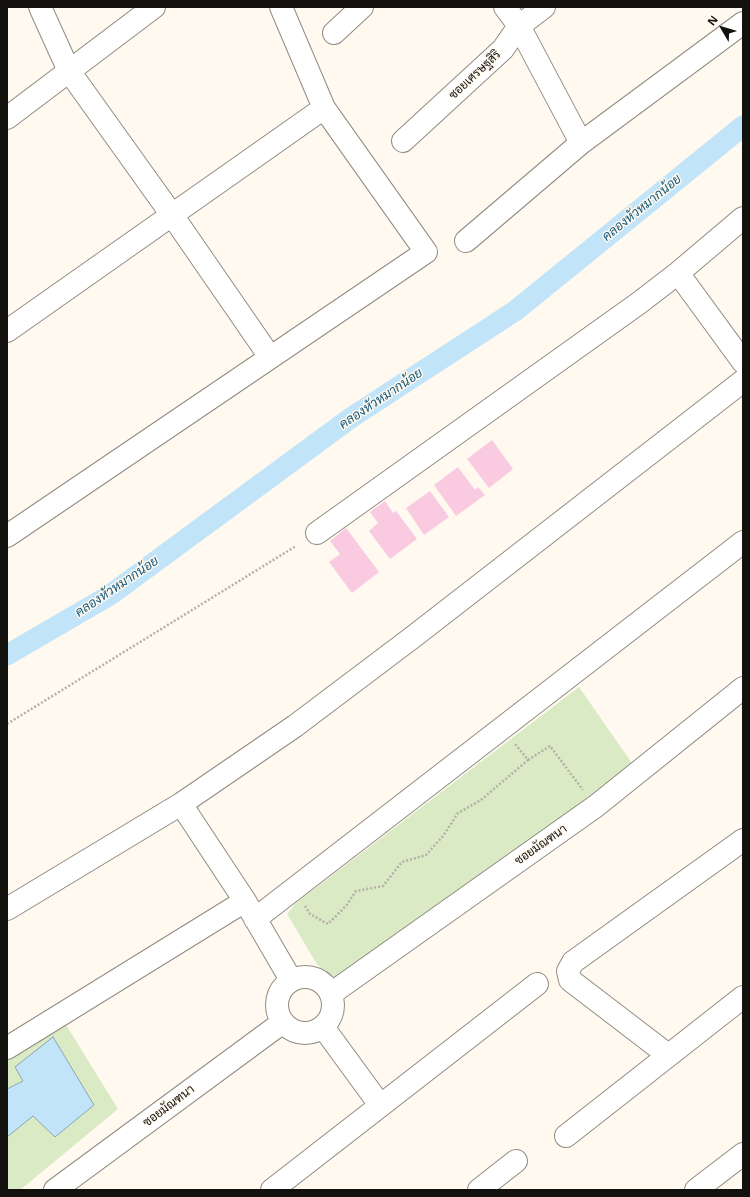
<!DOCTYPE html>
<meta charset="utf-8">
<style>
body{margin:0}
#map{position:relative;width:750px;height:1197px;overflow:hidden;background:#fff9f0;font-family:"Noto Sans",sans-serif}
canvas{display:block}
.frame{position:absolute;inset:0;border:8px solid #13110e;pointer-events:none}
.north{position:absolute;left:702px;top:8px;width:40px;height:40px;-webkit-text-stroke:3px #fff9f0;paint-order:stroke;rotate:308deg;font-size:11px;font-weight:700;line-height:16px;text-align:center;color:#13110e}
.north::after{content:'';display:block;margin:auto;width:14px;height:18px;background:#13110e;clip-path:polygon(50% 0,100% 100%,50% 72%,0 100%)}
</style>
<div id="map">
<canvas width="750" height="1197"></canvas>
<div class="frame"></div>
<div class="north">N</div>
</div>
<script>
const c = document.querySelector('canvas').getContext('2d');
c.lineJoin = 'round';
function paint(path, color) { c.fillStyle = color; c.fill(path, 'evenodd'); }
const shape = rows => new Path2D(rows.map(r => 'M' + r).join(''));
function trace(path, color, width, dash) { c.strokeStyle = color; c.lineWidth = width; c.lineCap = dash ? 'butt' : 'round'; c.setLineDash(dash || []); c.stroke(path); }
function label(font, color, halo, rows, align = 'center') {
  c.font = font + ' "Noto Sans",Sarabun,sans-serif'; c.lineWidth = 3; c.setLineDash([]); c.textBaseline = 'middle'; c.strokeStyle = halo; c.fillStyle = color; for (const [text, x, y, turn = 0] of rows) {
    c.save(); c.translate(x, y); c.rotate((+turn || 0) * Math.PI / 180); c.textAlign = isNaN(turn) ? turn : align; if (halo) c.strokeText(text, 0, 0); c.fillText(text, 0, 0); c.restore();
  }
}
paint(shape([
 [579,687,634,766,339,981,326,976,315,961,287,914,296,903],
 [63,1020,118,1109,20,1190,7,1190,7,1058]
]), '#daeac5');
const water = shape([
 [53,1037,94,1105,55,1137,33,1116,7,1137,7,1089,23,1081,15,1067,53,1037]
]);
paint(water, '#c2e4f9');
trace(water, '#8ea5b2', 1);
trace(shape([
 [7,655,110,595,352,417,515,311,743,126]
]), '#c2e4f9', 21);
paint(shape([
 [492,440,513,469,489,488,467,459],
 [458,467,475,490,478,487,485,495,456,516,434,485],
 [430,491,449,517,424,535,406,508],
 [385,501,393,513,396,511,417,539,390,559,369,531,378,523,370,512],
 [346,528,379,572,352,593,329,562,340,554,330,541]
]), '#facae1');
const minor = shape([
 [40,7,69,71,172,215,270,357],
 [505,7,519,26,581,143],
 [334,33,362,7],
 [7,118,154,7],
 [403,141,503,49,519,26,544,7],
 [466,241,581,143,743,23],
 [678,273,743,362],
 [7,331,324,108],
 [317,533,639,303,678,273,743,218],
 [7,536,426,252,324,108,281,7],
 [181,804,245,901,291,980],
 [7,909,181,804,295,726,413,637,743,381],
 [255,919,743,542],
 '277 1005a28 28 0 1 1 56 0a28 28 0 1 1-56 0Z',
 [332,993,596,806,743,688],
 [323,1027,380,1105],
 [7,1048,245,901],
 [668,1055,570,980,568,971,573,962,743,840],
 [566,1136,743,997],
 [55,1190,283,1022],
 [272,1190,537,984],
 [479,1190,516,1161],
 [696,1190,743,1154]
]);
trace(minor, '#908b82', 24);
trace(shape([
 [7,724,296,546],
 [528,760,550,746,583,790],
 [305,906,310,914,328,924,346,906,356,891,383,886,402,862,426,855,443,836,458,813,481,800,528,760,515,744]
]), '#b4afa8', 2.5, [2, 2]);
trace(minor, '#fff', 22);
label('12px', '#13110e', '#fff9f0', [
 ["ซอยเศรษฐสิริ",475,75,-43],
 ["ซอยมัณฑนา",541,845,-35],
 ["ซอยมัณฑนา",169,1106,-37]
]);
label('italic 13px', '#155a7c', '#fff9f0', [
 ["คลองหัวหมากน้อย",642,208,-39],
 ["คลองหัวหมากน้อย",381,399,-34],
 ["คลองหัวหมากน้อย",117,587,-34]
]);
</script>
